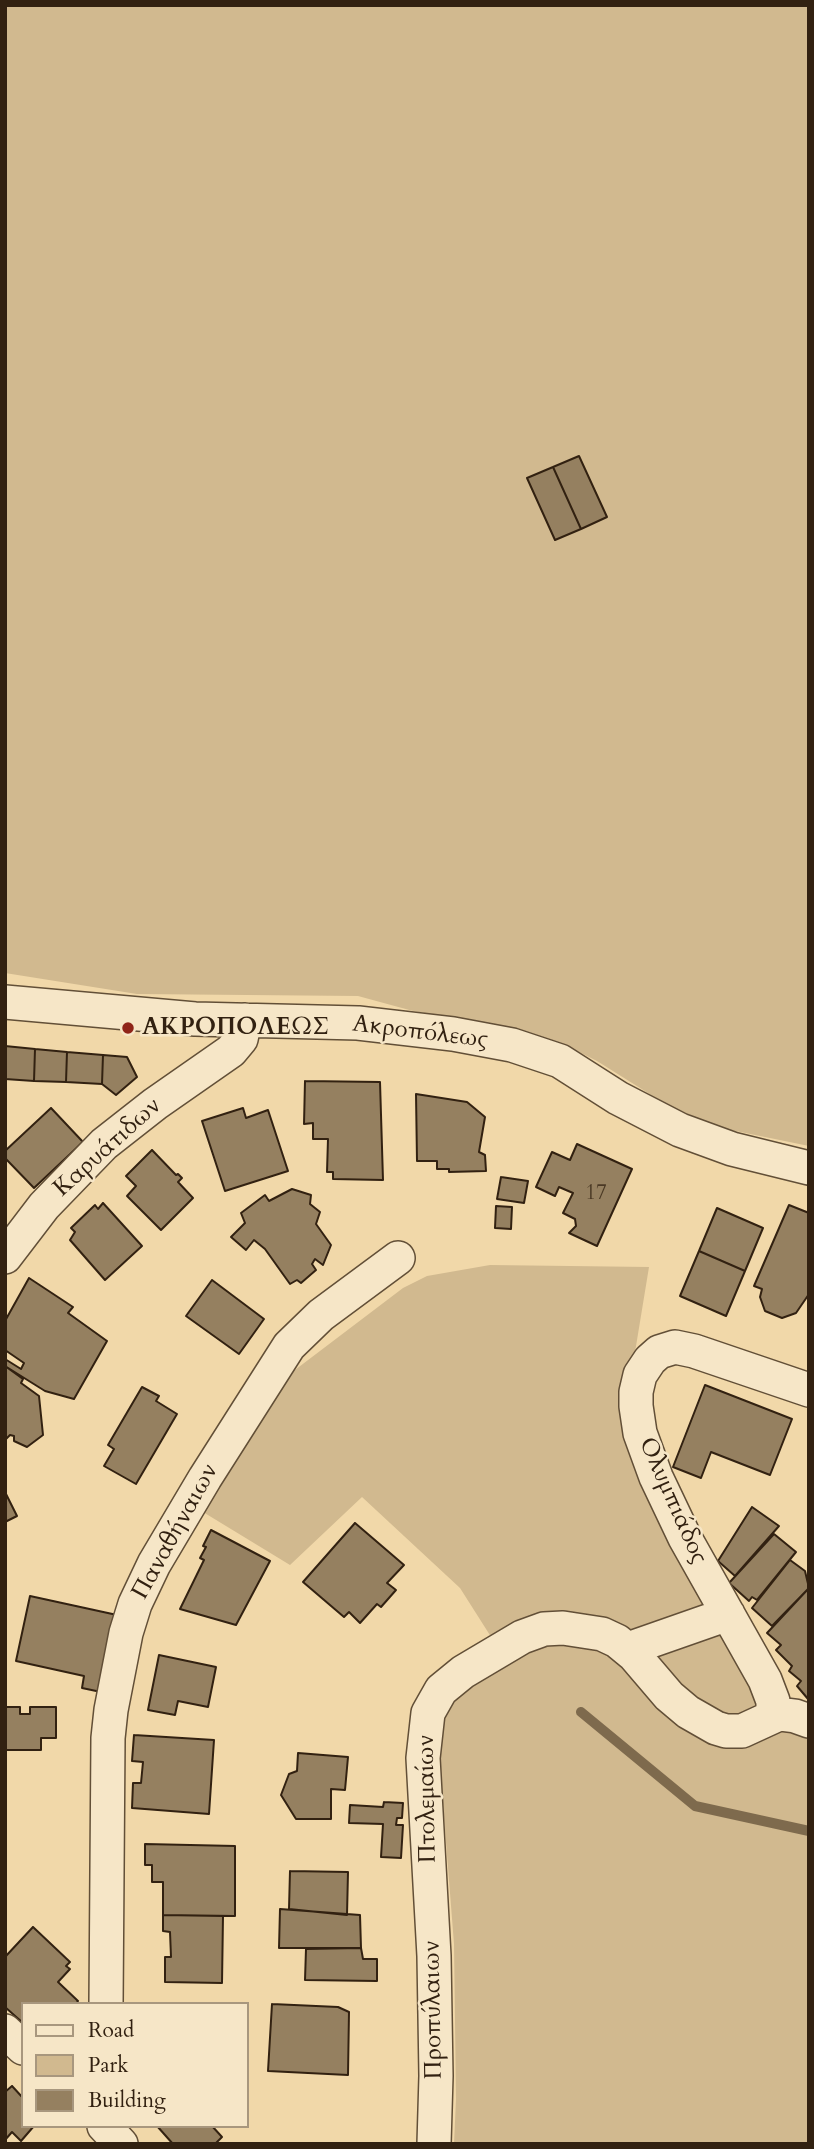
<!DOCTYPE html>
<meta charset="utf-8">
<style>
body{margin:0}
#map{position:relative;width:814px;height:2149px;overflow:hidden;background:#f1d8a9;font-family:Cardo,serif}
canvas{display:block}
.frame{position:absolute;inset:0;border:7px solid #322111;pointer-events:none}
.legend{position:absolute;left:21px;top:2002px;width:228px;height:126px;box-sizing:border-box;background:#f6e6c7;border:2px solid #a8977e;margin:0;padding:9px 12px;list-style:none;font-size:21px;color:#322111}
.legend li{display:flex;align-items:center;gap:14px;height:35px}
.legend b{width:35px;border:2px solid #a8977e}
</style>
<div id="map">
<canvas width="814" height="2149"></canvas>
<div class="frame"></div>
<ul class="legend">
<li><b style="height:9px;background:#f6e6c7"></b>Road</li>
<li><b style="height:19px;background:#d1b98f"></b>Park</li>
<li><b style="height:19px;background:#958060"></b>Building</li>
</ul>
</div>
<script>
const c = document.querySelector('canvas').getContext('2d');
c.lineJoin = 'round';
function paint(path, color) { c.fillStyle = color; c.fill(path, 'evenodd'); }
const shape = rows => new Path2D(rows.map(r => 'M' + r).join(''));
function trace(path, color, width, dash) { c.strokeStyle = color; c.lineWidth = width; c.lineCap = dash ? 'butt' : 'round'; c.setLineDash(dash || []); c.stroke(path); }
function label(font, color, halo, rows, align = 'center') {
  c.font = font + ' Cardo,serif'; c.lineWidth = 5; c.setLineDash([]); c.textBaseline = 'middle'; c.strokeStyle = halo; c.fillStyle = color; for (const [text, x, y, turn = 0] of rows) {
    c.save(); c.translate(x, y); c.rotate((+turn || 0) * Math.PI / 180); c.textAlign = isNaN(turn) ? turn : align; if (halo) c.strokeText(text, 0, 0); c.fillText(text, 0, 0); c.restore();
  }
}
paint(shape([
 [5,5,809,5,809,1146,721,1128,704,1121,664,1103,597,1061,563,1044,519,1029,413,1011,358,996,137,994,5,973],
 [490,1265,649,1267,626,1407,809,1735,809,2144,454,2144,456,2099,454,1944,438,1740,449,1701,507,1662,460,1588,362,1497,290,1565,203,1512,287,1376,403,1288,427,1276]
]), '#d1b98f');
trace(shape([
 [581,1712,695,1806,809,1831]
]), '#7e6a4d', 10);
const building = shape([
 [579,456,607,517,581,529,553,467,579,456],
 [553,467,581,529,555,540,527,478,553,467],
 [5,1046,35,1049,34,1081,5,1079,5,1046],
 [35,1049,67,1052,66,1082,34,1081,35,1049],
 [67,1052,103,1055,102,1084,66,1082,67,1052],
 [103,1055,127,1057,137,1077,116,1095,102,1084,103,1055],
 [305,1081,380,1082,383,1180,333,1179,333,1172,327,1172,328,1139,313,1139,313,1123,304,1124,305,1081],
 [416,1094,467,1102,485,1117,479,1152,485,1155,486,1171,449,1172,449,1169,437,1169,437,1161,417,1161,416,1094],
 [51,1108,83,1142,34,1188,5,1158,5,1151,51,1108],
 [243,1108,246,1118,268,1110,288,1171,225,1191,202,1121,243,1108],
 [577,1144,632,1169,597,1246,569,1233,576,1226,575,1219,563,1213,573,1193,559,1187,555,1196,536,1187,552,1152,570,1160,577,1144],
 [152,1150,176,1175,178,1174,182,1178,178,1182,193,1198,161,1230,127,1196,136,1186,126,1176,152,1150],
 [501,1177,528,1181,524,1203,497,1199,501,1177],
 [292,1189,311,1195,310,1204,320,1212,316,1224,331,1245,323,1265,315,1259,312,1264,316,1270,301,1283,297,1280,290,1284,265,1249,254,1240,246,1250,231,1237,245,1223,241,1213,265,1195,269,1201,292,1189],
 [103,1203,142,1246,105,1280,70,1240,75,1232,71,1228,95,1205,98,1209,103,1203],
 [789,1205,809,1213,809,1294,796,1313,782,1318,765,1311,760,1297,762,1289,754,1286,789,1205],
 [496,1206,512,1207,511,1229,495,1228,496,1206],
 [717,1208,763,1228,745,1271,699,1251,717,1208],
 [699,1251,745,1271,726,1316,680,1296,699,1251],
 [29,1278,73,1307,68,1313,107,1341,74,1399,45,1391,5,1366,5,1359,21,1369,24,1363,5,1350,5,1321,29,1278],
 [212,1280,264,1319,239,1354,186,1316,212,1280],
 [5,1366,23,1379,21,1383,39,1396,43,1435,27,1447,14,1441,14,1436,10,1435,5,1440,5,1366],
 [705,1385,792,1419,770,1475,711,1452,701,1478,673,1467,705,1385],
 [142,1387,159,1396,156,1401,177,1414,136,1484,104,1466,114,1449,108,1445,142,1387],
 [5,1492,17,1516,5,1522,5,1492],
 [752,1507,779,1526,735,1576,718,1561,752,1507],
 [355,1523,404,1565,387,1583,396,1590,381,1607,377,1604,360,1623,349,1612,344,1617,303,1582,355,1523],
 [211,1530,270,1561,236,1625,180,1609,204,1560,200,1558,206,1547,203,1546,211,1530],
 [774,1534,796,1552,757,1600,752,1597,749,1601,729,1583,774,1534],
 [790,1560,805,1571,809,1588,772,1626,752,1608,790,1560],
 [809,1588,809,1698,808,1699,797,1686,801,1681,789,1671,792,1666,776,1650,781,1645,767,1633,809,1588],
 [30,1596,117,1615,101,1692,82,1688,84,1676,16,1661,30,1596],
 [159,1655,216,1667,208,1707,178,1701,175,1715,148,1710,159,1655],
 [5,1707,20,1707,20,1714,30,1714,30,1707,56,1707,56,1738,41,1738,41,1750,5,1750,5,1707],
 [134,1735,214,1740,209,1814,132,1808,133,1783,141,1783,143,1762,132,1761,134,1735],
 [298,1753,348,1757,345,1790,331,1789,331,1819,296,1819,281,1795,289,1774,297,1771,298,1753],
 [384,1802,403,1803,402,1818,397,1818,396,1825,403,1825,401,1858,381,1857,383,1824,349,1823,350,1805,383,1807,384,1802],
 [145,1844,235,1846,235,1916,163,1915,163,1882,152,1882,152,1865,145,1865,145,1844],
 [290,1871,348,1872,347,1915,289,1909,290,1871],
 [280,1909,360,1915,361,1948,279,1948,280,1909],
 [163,1915,223,1916,222,1983,165,1982,165,1957,171,1957,170,1932,163,1931,163,1915],
 [33,1927,70,1962,66,1966,70,1969,58,1982,78,2001,76,2004,23,2004,23,2023,5,2007,5,1957,33,1927],
 [361,1948,363,1959,377,1959,377,1981,305,1980,306,1949,361,1948],
 [272,2004,338,2007,349,2012,348,2075,268,2071,272,2004],
 [12,2086,23,2098,23,2126,34,2126,21,2141,12,2132,5,2140,5,2092,12,2086],
 [157,2126,212,2126,222,2137,215,2144,173,2144,157,2126]
]);
paint(building, '#958060');
trace(building, '#322111', 2);
const street = shape([
 [5,1002,195,1019,358,1023,453,1034,512,1045,560,1061,618,1098,680,1130,732,1149,809,1168],
 [5,1257,44,1206,104,1144,155,1104,231,1051,241,1039,245,1020],
 [628,1649,728,1614],
 [773,1716,773,1701,765,1680,685,1538,656,1477,640,1433,636,1406,636,1392,640,1375,650,1360,659,1352,675,1347,694,1351,809,1390],
 [106,2004,108,1738,111,1710,126,1633,135,1604,154,1564,205,1478,289,1346,321,1315,398,1258],
 [5,2031,23,2048],
 [104,2126,121,2144],
 [434,2144,436,2076,434,1956,423,1758,428,1713,441,1690,463,1672,522,1637,544,1629,563,1628,602,1634,617,1641,634,1655,669,1696,688,1712,716,1728,726,1731,742,1731,779,1714,795,1716,809,1721]
]);
trace(street, '#624f37', 36);
trace(street, '#f6e6c7', 33);
for (const [x, y, r, color] of [
 [128,1028,7,"#8f2418"]
]) { const dot = new Path2D(); dot.arc(x, y, r, 0, 2 * Math.PI); c.fillStyle = color; c.fill(dot); trace(dot, '#f6e6c7', 2.5); }
label('21px', '#4b3925', null, [
 ["17",596,1194]
]);
label('bold 24px', '#322111', '#f6e6c7', [
 ["ΑΚΡΟΠΟΛΕΩΣ",142,1028]
], 'left');
label('24px', '#322111', '#f6e6c7', [
 ["Ακροπόλεως",420,1033,7],
 ["Καρυάτιδων",108,1148,-42],
 ["Ολυμπιάδος",672,1501,66],
 ["Παναθήναιων",176,1532,-61],
 ["Πτολεμαίων",428,1799,-91],
 ["Προπύλαιων",434,2010,-91]
]);
</script>
